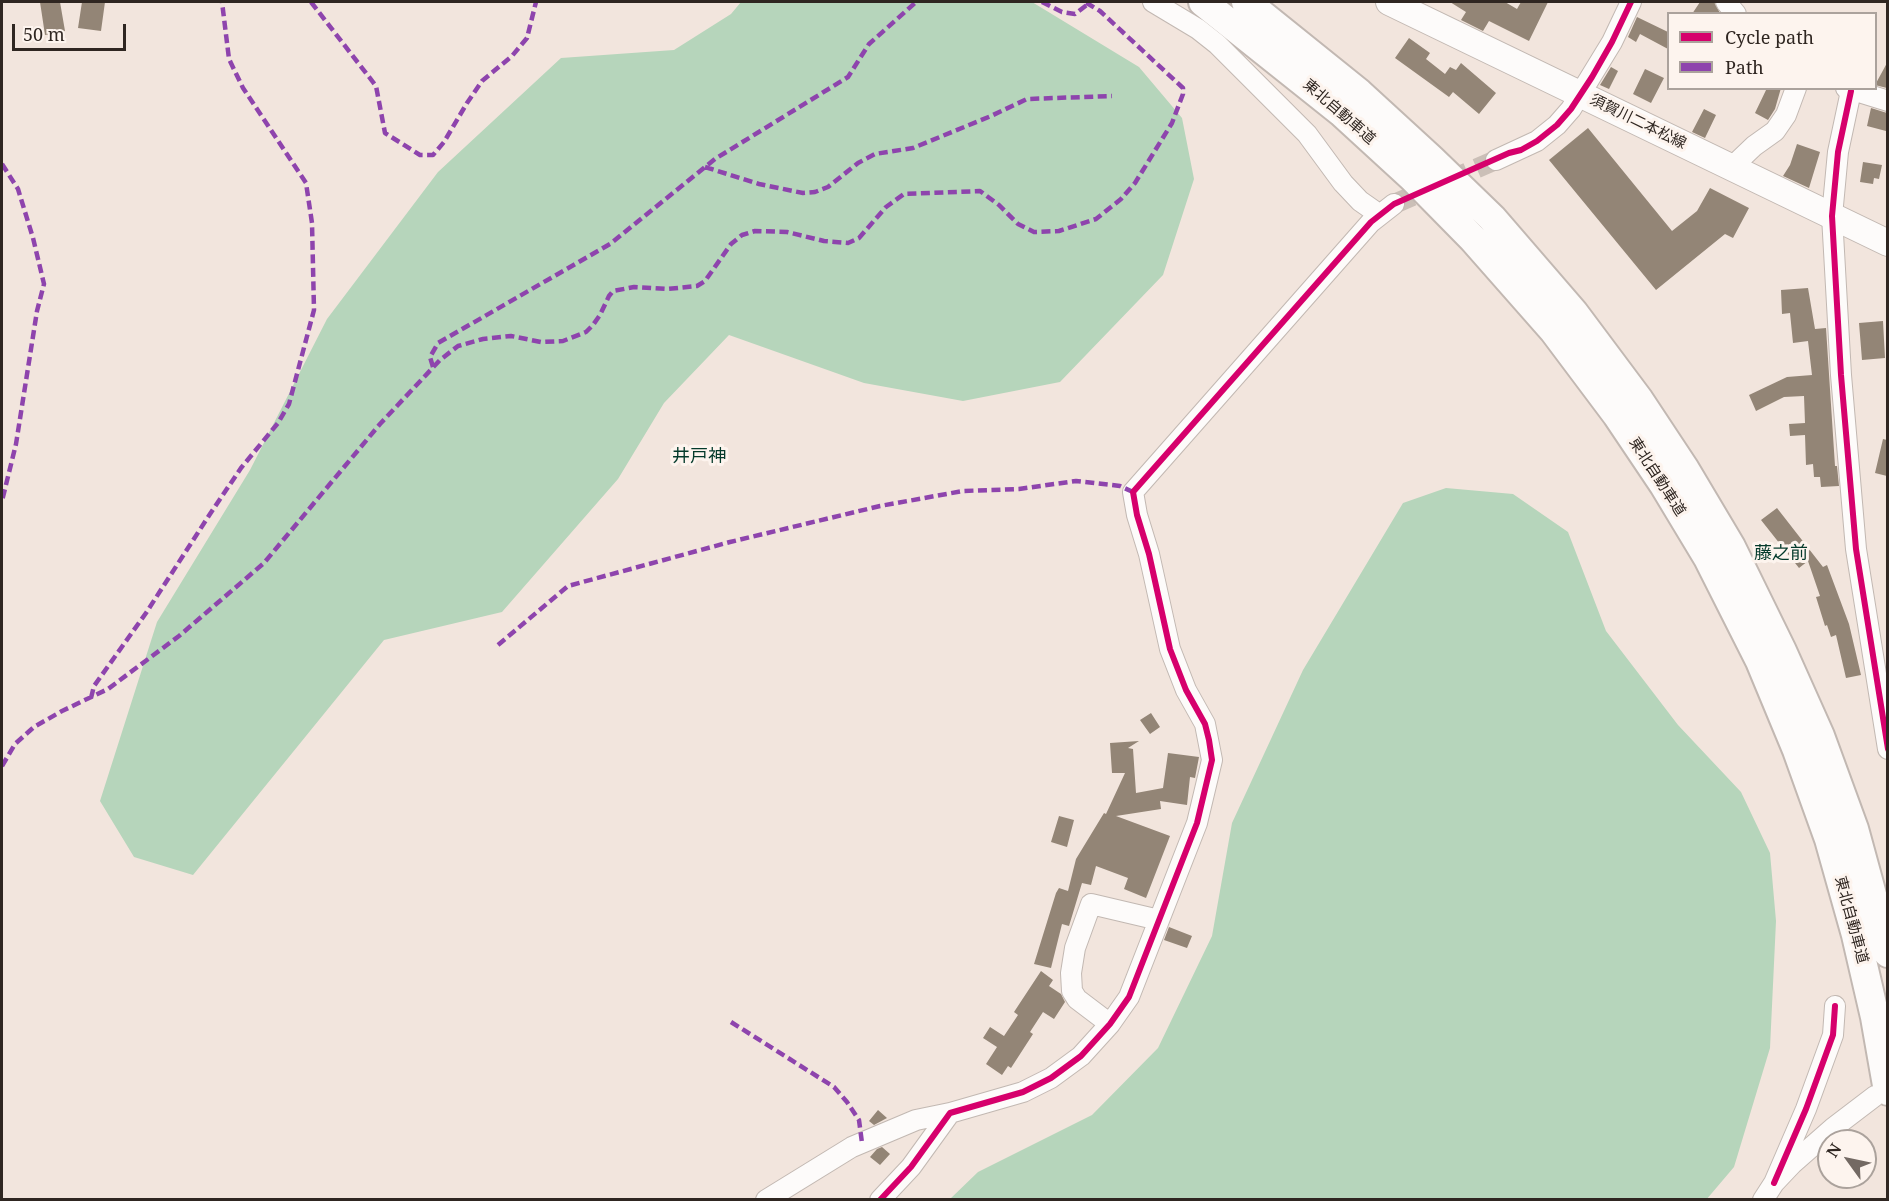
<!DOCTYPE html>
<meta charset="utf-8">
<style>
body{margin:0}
#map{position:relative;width:1889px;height:1201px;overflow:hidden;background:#f2e5dd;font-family:"Noto Serif",serif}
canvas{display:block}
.frame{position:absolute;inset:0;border:3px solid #2f2621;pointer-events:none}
.legend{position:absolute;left:1667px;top:12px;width:210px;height:78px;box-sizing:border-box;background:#fdf4ee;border:2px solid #aba29c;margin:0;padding:8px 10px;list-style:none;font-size:18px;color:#2f2621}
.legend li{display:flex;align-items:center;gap:12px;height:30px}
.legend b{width:30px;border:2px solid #aba29c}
.north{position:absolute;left:1817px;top:1129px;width:60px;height:60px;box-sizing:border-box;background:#fdf4ee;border:2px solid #aba29c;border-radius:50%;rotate:303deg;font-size:16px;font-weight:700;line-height:24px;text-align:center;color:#2f2621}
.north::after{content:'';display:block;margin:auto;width:21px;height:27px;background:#736963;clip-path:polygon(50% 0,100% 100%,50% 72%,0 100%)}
.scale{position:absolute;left:12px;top:24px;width:114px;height:27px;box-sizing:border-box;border:3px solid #2f2621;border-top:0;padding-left:8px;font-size:18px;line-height:21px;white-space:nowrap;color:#2f2621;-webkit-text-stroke:4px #fdf4ee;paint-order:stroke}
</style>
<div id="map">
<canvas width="1889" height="1201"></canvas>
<div class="frame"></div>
<ul class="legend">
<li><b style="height:8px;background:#d6006c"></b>Cycle path</li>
<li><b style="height:8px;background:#8e44ad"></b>Path</li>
</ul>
<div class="north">N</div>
<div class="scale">50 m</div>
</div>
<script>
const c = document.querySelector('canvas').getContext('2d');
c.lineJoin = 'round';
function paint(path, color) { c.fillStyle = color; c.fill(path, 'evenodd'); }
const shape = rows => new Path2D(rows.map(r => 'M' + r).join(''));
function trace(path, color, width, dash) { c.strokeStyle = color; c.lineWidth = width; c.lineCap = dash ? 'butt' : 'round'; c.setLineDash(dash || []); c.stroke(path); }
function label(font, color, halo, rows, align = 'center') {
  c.font = font + ' "Noto Serif","Noto Sans JP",serif'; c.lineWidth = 6; c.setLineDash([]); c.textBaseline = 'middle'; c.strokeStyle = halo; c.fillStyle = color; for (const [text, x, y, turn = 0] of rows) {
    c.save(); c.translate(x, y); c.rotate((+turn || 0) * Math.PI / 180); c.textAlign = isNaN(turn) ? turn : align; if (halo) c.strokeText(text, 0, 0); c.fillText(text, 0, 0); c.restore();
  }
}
paint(shape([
 [741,2,1032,2,1139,67,1182,118,1194,179,1163,275,1060,382,963,401,864,383,729,335,664,403,618,479,502,612,384,640,193,875,134,857,100,801,157,622,250,470,327,319,438,172,561,58,674,50,731,14],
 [1446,488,1513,494,1568,532,1606,631,1678,725,1741,792,1770,853,1776,921,1770,1048,1734,1167,1706,1200,950,1199,978,1172,1092,1115,1158,1048,1212,936,1232,823,1303,670,1403,503]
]), '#b6d5bb');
paint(shape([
 [40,2,60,2,65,31,45,35],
 [82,2,105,2,101,31,78,28],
 [1450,2,1505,2,1517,9,1521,2,1548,2,1529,41,1489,21,1483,31,1461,20,1466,12],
 [1700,2,1714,2,1720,13,1692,14],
 [1637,17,1668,32,1668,49,1640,34,1636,42,1628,37],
 [1409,38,1430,53,1426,59,1445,74,1450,67,1456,70,1461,63,1496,93,1479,114,1453,92,1449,97,1395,58],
 [1887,63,1887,88,1875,85],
 [1611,67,1618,71,1609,89,1600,85],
 [1645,69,1664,78,1651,103,1633,94],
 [1767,88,1781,88,1775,109,1768,120,1755,113],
 [1871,108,1887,113,1886,131,1867,126],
 [1704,109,1716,115,1705,138,1692,132],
 [1588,128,1672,231,1697,211,1710,188,1749,208,1733,238,1725,234,1656,290,1549,160],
 [1797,144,1820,152,1809,188,1783,176,1790,165],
 [1863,162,1882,165,1879,179,1874,178,1873,184,1860,182],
 [1808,288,1815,329,1826,328,1835,466,1837,466,1839,486,1821,487,1820,477,1814,477,1813,464,1806,465,1805,435,1790,436,1789,424,1805,423,1804,396,1784,397,1756,411,1749,395,1787,377,1812,375,1808,341,1793,343,1790,313,1782,314,1781,290],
 [1883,321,1885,358,1862,360,1859,323],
 [1883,439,1887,440,1887,476,1875,473],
 [1777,508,1823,567,1827,565,1849,624,1861,675,1846,678,1836,635,1831,637,1827,625,1825,626,1816,597,1820,596,1808,561,1799,568,1761,520],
 [1151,713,1160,727,1150,734,1140,720],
 [1139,741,1128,748,1133,749,1136,793,1163,788,1168,753,1199,757,1195,778,1190,777,1187,805,1160,801,1161,809,1116,816,1170,836,1146,898,1124,889,1128,878,1096,866,1091,885,1082,883,1069,926,1062,924,1051,968,1034,964,1056,893,1059,888,1068,891,1076,859,1104,813,1106,814,1125,773,1112,773,1110,743],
 [1059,816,1074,820,1067,847,1051,842],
 [1169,927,1192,936,1187,948,1164,940],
 [1041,971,1053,980,1049,986,1061,994,1065,1002,1054,1019,1043,1012,1030,1032,1033,1034,1011,1068,1008,1066,1002,1075,986,1064,997,1047,983,1038,990,1027,1004,1036,1018,1015,1014,1012],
 [878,1110,887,1118,874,1125,869,1121],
 [882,1147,890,1154,880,1165,870,1157,877,1149]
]), '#938576');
trace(shape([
 [1394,204,1496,160]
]), '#cbbfb7', 20, [20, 10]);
const minor = shape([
 [1153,2,1198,29,1217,44,1307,134,1343,183,1360,201,1380,215],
 [1726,2,1736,14],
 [1846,88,1888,101],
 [1851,91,1838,152,1832,216,1841,375,1856,549,1888,749],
 [1496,160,1537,141,1557,125,1571,109,1612,42,1631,2],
 [1731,168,1754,146,1775,131,1786,115,1796,88],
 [1110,1024,1077,999,1072,991,1071,973,1075,948,1091,904,1159,920],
 [1774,1183,1806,1109,1833,1035,1835,1006],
 [766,1200,852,1147,916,1120,950,1113],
 [880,1200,911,1167,950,1113,1023,1092,1051,1078,1081,1056,1110,1024,1129,997,1197,823,1212,760,1205,724,1186,690,1170,649,1149,554,1137,515,1133,492,1371,222,1394,204],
 [1763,1200,1774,1183,1792,1164,1833,1128,1875,1096]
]);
const major = shape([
 [1389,2,1888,243]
]);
const highway = shape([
 [1203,2,1341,112,1413,178,1473,239,1554,331,1617,415,1664,485,1708,558,1760,661,1797,750,1829,839,1856,935,1875,1017,1888,1091],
 [1246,2,1359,93,1431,159,1492,218,1574,313,1639,400,1684,468,1731,547,1782,651,1820,736,1854,829,1888,953]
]);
trace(minor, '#c2b8b2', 22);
trace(major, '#c2b8b2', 28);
trace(highway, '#c2b8b2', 32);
trace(minor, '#fdfbfa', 20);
trace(major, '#fdfbfa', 26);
trace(highway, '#fdfbfa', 28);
trace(shape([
 [311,2,376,86,385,133,420,155,433,155,444,142,467,103,482,81,512,56,527,38,536,2],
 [1042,2,1062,12,1075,14,1088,4],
 [2,164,18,189,33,238,44,284,37,311,16,444,2,501],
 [705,167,759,184,803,193,815,192,828,187,858,163,875,154,913,148,991,116,1027,99,1112,96],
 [433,367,430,357,438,343,610,244,715,159,848,77,869,44,916,2],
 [498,645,568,586,730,542,880,506,963,491,1019,489,1076,481,1120,486,1133,492],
 [91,698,94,686,146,613,210,514,241,468,278,423,289,404,314,310,312,223,306,183,243,88,229,59,222,2],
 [2,766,15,744,34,727,62,711,108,689,179,636,264,563,380,424,440,360,458,346,483,339,511,336,541,342,563,341,586,332,593,325,600,315,609,296,613,291,634,287,667,289,697,286,705,281,731,244,742,235,755,231,787,232,824,241,848,243,859,238,886,207,904,194,980,191,999,205,1018,224,1034,232,1059,231,1096,219,1121,199,1135,183,1172,123,1183,94,1183,88,1100,11,1085,2],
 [731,1022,834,1087,847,1102,859,1120,862,1143]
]), '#8e44ad', 4.5, [9, 4.5]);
trace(shape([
 [1851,91,1838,152,1832,216,1841,375,1856,549,1888,749],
 [1774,1183,1806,1109,1833,1035,1835,1006],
 [880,1200,911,1167,950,1113,1023,1092,1051,1078,1081,1056,1110,1024,1129,997,1197,823,1212,760,1209,740,1205,724,1186,690,1170,649,1149,554,1137,515,1133,492,1371,222,1394,204,1509,153,1521,150,1537,141,1557,125,1571,109,1592,77,1612,42,1631,2]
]), '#d6006c', 6);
label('15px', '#2f2621', '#fdf4ee', [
 ["東北自動車道",1339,112,41],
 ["須賀川二本松線",1638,122,26],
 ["東北自動車道",1657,477,57],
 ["東北自動車道",1851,920,75]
]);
label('18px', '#043a2b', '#fdf4ee', [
 ["井戸神",699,457],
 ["藤之前",1781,554]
]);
</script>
